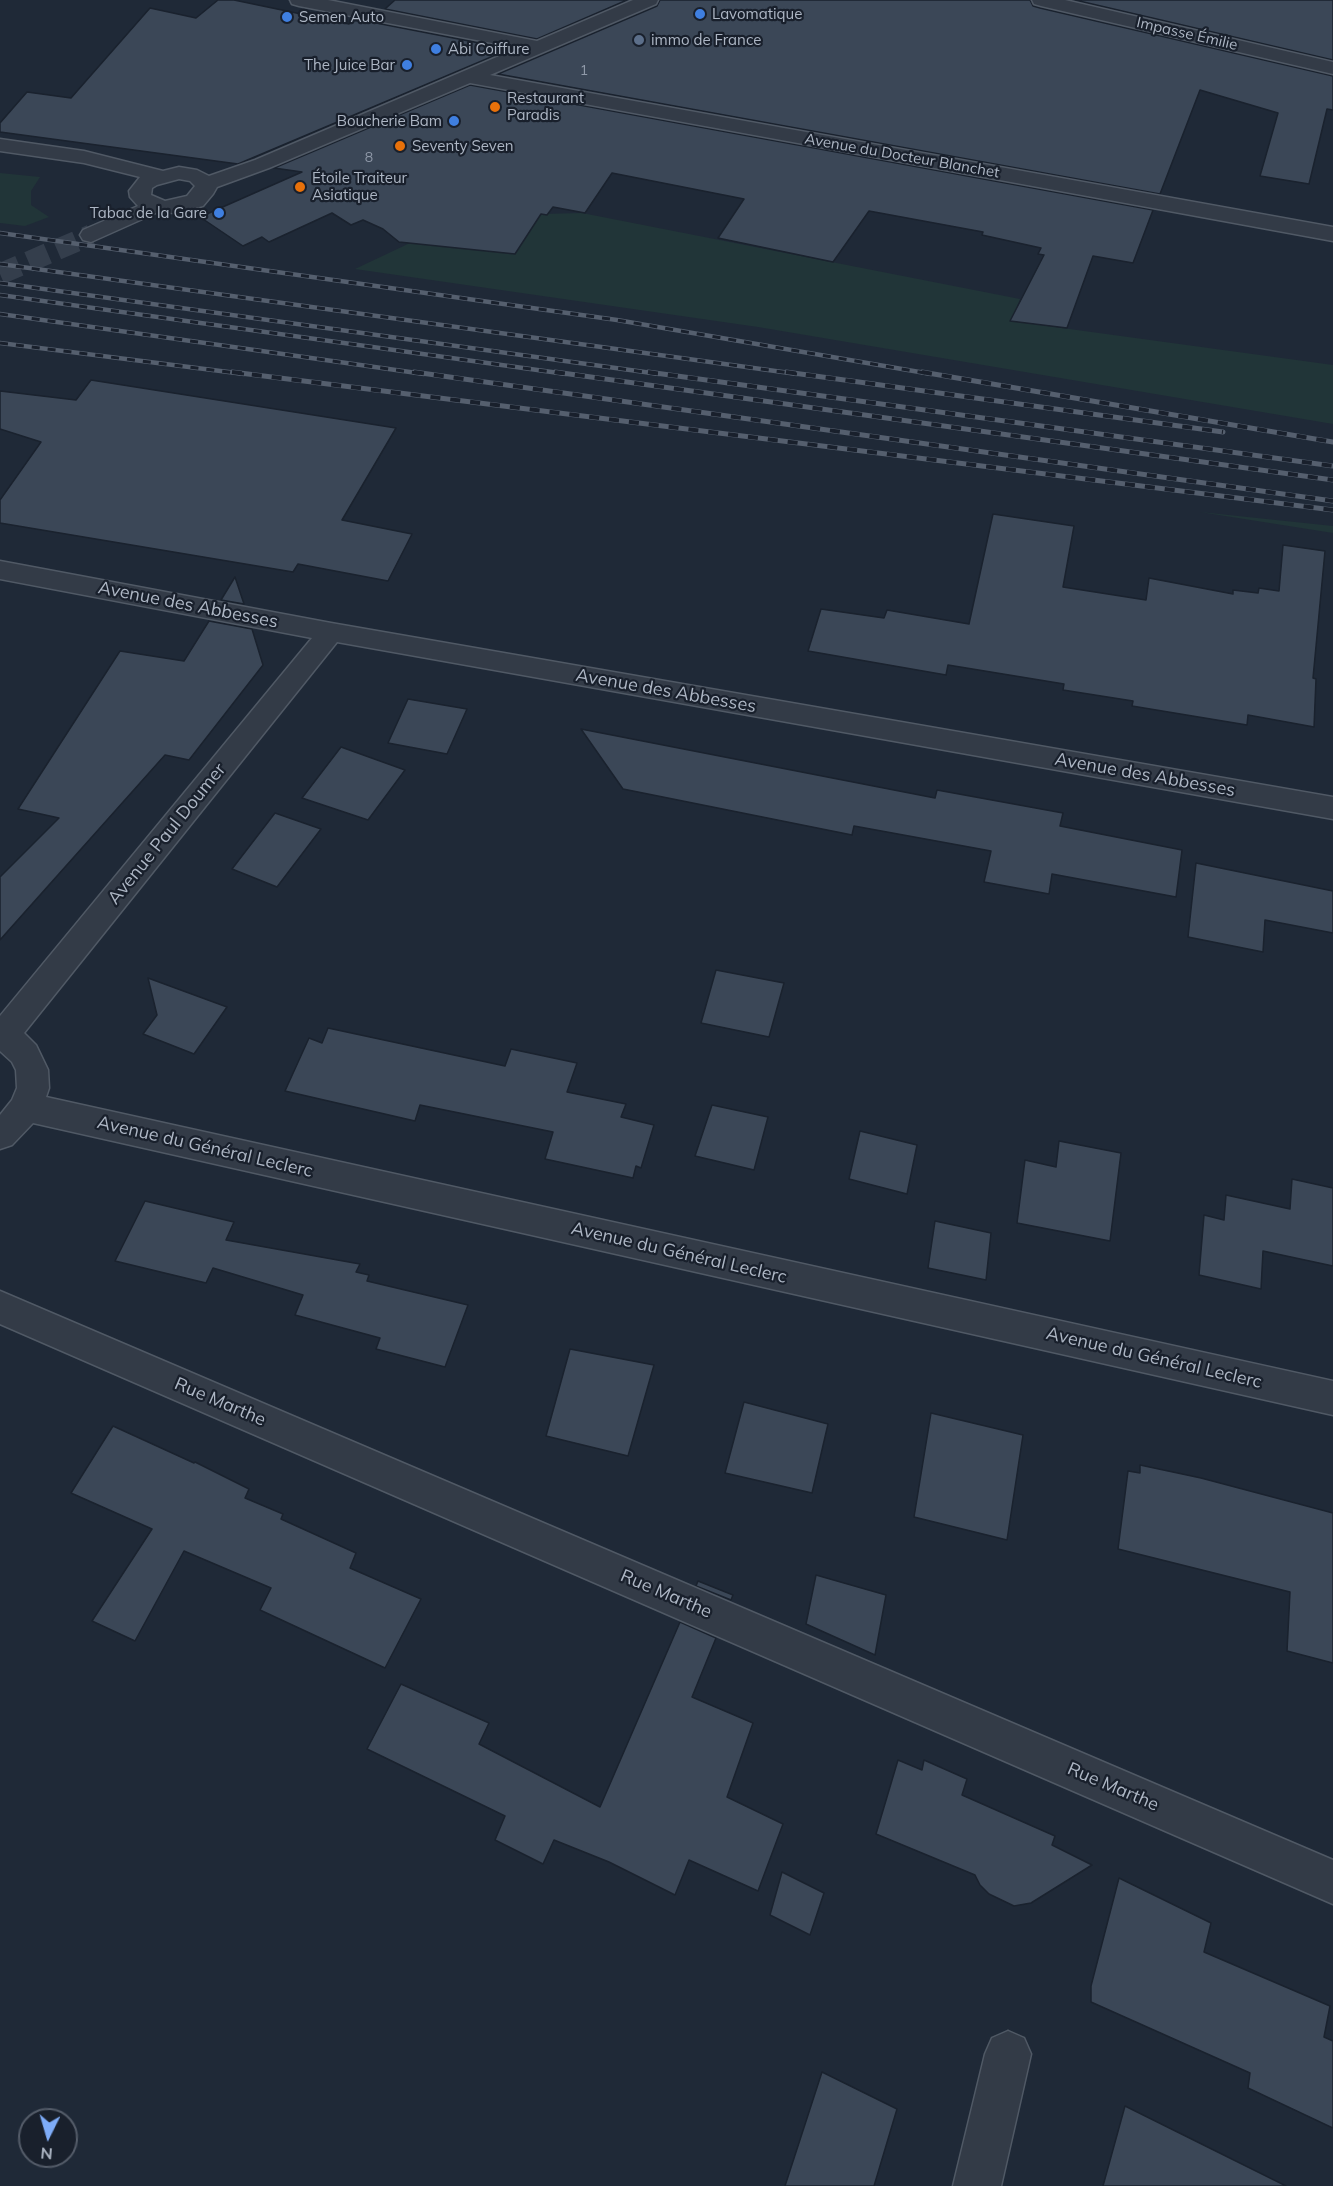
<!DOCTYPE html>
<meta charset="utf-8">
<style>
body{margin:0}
#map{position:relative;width:1333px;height:2186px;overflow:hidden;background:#1f2937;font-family:Mulish,sans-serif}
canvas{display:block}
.north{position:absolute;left:18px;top:2108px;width:60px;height:60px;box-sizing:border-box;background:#19202c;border:2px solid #545c69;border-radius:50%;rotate:185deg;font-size:16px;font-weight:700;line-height:24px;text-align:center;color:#adb6c4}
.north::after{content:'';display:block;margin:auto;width:21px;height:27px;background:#7eacf8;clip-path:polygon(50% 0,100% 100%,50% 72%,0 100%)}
</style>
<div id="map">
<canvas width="1333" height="2186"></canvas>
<div class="north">N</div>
</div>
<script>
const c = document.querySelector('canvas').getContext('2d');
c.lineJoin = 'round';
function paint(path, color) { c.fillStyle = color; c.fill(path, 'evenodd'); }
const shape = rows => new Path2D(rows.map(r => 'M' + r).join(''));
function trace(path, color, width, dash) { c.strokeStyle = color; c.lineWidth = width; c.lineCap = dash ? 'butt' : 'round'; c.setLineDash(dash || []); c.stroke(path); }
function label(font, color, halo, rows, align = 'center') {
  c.font = font + ' Mulish,sans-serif'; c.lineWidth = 4.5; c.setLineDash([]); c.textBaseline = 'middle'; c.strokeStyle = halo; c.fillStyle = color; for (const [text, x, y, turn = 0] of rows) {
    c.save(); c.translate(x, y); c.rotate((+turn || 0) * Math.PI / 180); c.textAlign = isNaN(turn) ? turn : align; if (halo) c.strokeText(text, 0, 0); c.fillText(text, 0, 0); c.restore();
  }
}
paint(shape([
 [0,173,40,177,31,191,31,205,49,217,25,226,0,223],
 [582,213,1020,299,1011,321,1333,365,1333,424,758,327,355,269,429,234,515,253,541,214],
 [1200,512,1333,526,1333,533]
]), '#213538');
const building = shape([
 [218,0,234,0,349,24,352,20,371,22,510,49,238,164,0,132,0,123,27,92,71,98,150,8,196,18,218,0],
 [395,0,627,0,537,39,385,9,395,0],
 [660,0,1030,0,1033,6,1040,8,1333,76,1333,110,1327,109,1309,184,1260,176,1278,113,1200,90,1160,194,498,74,657,6,660,0],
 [1075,0,1333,0,1333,60,1075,0],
 [470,85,1153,210,1133,263,1093,256,1067,328,1010,321,1044,255,1038,254,1041,248,982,235,983,232,869,211,833,262,718,238,744,199,612,173,585,213,553,207,547,215,541,214,515,254,399,242,383,229,363,220,351,225,332,213,269,242,262,237,243,246,200,217,302,172,274,168,470,85],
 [91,380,396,428,342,520,412,534,388,581,298,564,293,572,0,523,0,500,41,442,0,429,0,391,76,400,91,380],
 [993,514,1074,526,1063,587,1146,600,1149,578,1233,594,1233,590,1258,593,1259,588,1279,591,1283,545,1325,551,1313,678,1316,679,1314,727,1248,715,1247,725,1132,706,1133,701,1063,690,1064,684,948,665,946,675,808,651,821,609,884,618,887,610,969,624,993,514],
 [235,577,244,604,221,600,235,577],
 [209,621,252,629,263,665,189,760,165,755,0,940,0,877,59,818,18,809,120,651,184,661,209,621],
 [408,699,467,709,447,754,388,743,408,699],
 [581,729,935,798,937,790,1063,813,1060,826,1182,850,1176,897,1052,874,1049,894,984,882,991,851,854,826,852,835,623,789,581,729],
 [341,747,405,770,368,820,302,798,341,747],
 [275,813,321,829,277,887,232,869,275,813],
 [1196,863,1333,891,1333,933,1265,920,1263,952,1188,937,1196,863],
 [716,970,784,983,769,1037,701,1023,716,970],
 [148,978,227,1007,194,1054,143,1034,157,1015,148,978],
 [328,1028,505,1066,511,1049,577,1063,567,1092,626,1104,621,1117,654,1125,641,1168,636,1166,633,1178,545,1159,553,1132,420,1105,415,1121,285,1091,309,1038,322,1043,328,1028],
 [712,1105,768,1117,754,1170,695,1156,712,1105],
 [860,1131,917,1145,907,1194,849,1179,860,1131],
 [1059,1141,1121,1153,1110,1241,1017,1223,1025,1160,1056,1167,1059,1141],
 [1292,1179,1333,1188,1333,1266,1263,1251,1261,1289,1199,1275,1204,1215,1224,1220,1226,1195,1290,1209,1292,1179],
 [145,1201,234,1222,226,1240,360,1264,356,1272,369,1275,367,1281,468,1305,445,1367,376,1349,380,1338,295,1315,303,1295,213,1268,206,1283,115,1261,145,1201],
 [935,1221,991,1233,986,1280,928,1268,935,1221],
 [570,1349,654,1365,628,1456,546,1436,570,1349],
 [744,1402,828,1424,812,1493,725,1473,744,1402],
 [931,1413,1023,1435,1007,1540,914,1517,931,1413],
 [113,1426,194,1463,195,1462,249,1489,245,1498,283,1514,281,1519,356,1553,350,1568,421,1599,385,1668,260,1610,271,1588,184,1551,135,1641,92,1621,152,1529,71,1493,113,1426],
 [1140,1465,1201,1478,1333,1513,1333,1663,1287,1651,1290,1592,1118,1549,1128,1471,1140,1473,1140,1465],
 [816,1575,886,1595,875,1655,806,1624,816,1575],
 [698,1581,733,1595,731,1600,696,1586,698,1581],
 [680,1622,716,1638,692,1697,753,1723,727,1797,783,1824,758,1891,689,1860,675,1895,609,1862,554,1840,543,1864,495,1840,505,1816,367,1749,401,1684,489,1723,479,1744,600,1807,680,1622],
 [898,1760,922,1770,924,1760,967,1779,962,1795,1055,1836,1052,1845,1092,1865,1031,1903,1014,1906,989,1894,980,1885,975,1875,876,1834,898,1760],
 [782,1872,824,1893,810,1935,770,1915,782,1872],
 [1119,1878,1211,1923,1204,1952,1330,2006,1324,2037,1333,2041,1333,2128,1248,2088,1250,2073,1091,2002,1091,1986,1119,1878],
 [822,2072,897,2109,874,2186,785,2186,822,2072],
 [1125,2106,1286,2186,1103,2186,1125,2106]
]);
paint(building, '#3b4757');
trace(building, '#1a222e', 1.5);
trace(shape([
 [0,274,91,235]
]), '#343e4c', 21, [21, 10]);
const minor = shape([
 [290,0,328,0,537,41,633,0,658,0,656,4,490,75,1333,227,1333,241,470,83,269,168,217,187,213,194,203,206,175,213,158,212,91,242,83,240,80,235,83,230,138,206,130,197,129,191,140,177,84,163,0,151,0,139,84,151,163,171,179,167,197,170,209,176,255,160,518,48,299,6,292,4,290,0],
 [179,179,190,181,195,186,187,196,165,201,151,195,152,188,157,185,179,179],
 [1032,0,1065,0,1333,62,1333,74,1041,6,1034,4,1032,0],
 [0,561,331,623,1333,797,1333,819,337,642,24,1033,36,1045,48,1070,49,1088,46,1097,1333,1381,1333,1415,33,1123,12,1145,0,1149,0,1115,12,1100,17,1088,16,1070,12,1062,0,1051,0,1016,312,638,0,579,0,561],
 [0,1291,1333,1860,1333,1904,0,1324,0,1291],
 [1008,2031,1024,2038,1031,2054,1001,2186,953,2186,985,2054,992,2038,1008,2031]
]);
trace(minor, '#505965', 3);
paint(minor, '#333b47');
const railFar1 = shape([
 [0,233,617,320,931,374],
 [0,264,797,374],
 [0,283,659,374],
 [0,295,566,374],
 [0,314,424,374],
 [0,343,244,374]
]);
const rail = shape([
 [232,372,1333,510],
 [414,372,1333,501],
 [555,372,1333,480],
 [648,372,1333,466],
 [786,372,1223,432],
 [922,372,1333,442]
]);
trace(railFar1, '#555f6e', 4.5);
trace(rail, '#555f6e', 5);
trace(railFar1, '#19202c', 3, [8]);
trace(rail, '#19202c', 4, [10]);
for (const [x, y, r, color] of [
 [700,14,6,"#3f7fe0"],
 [287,17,6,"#3f7fe0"],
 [639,40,6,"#5c6f8a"],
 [436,49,6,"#3f7fe0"],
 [407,65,6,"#3f7fe0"],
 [495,107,6,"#e8710a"],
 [454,121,6,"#3f7fe0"],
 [400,146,6,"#e8710a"],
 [300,187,6,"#e8710a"],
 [219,213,6,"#3f7fe0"]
]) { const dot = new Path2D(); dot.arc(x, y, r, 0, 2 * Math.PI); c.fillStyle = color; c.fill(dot); trace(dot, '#19202c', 2); }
label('14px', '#909aa9', null, [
 ["1",584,71],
 ["8",369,158]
]);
label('15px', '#adb6c4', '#19202c', [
 ["Lavomatique",712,14],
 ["Semen Auto",299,17],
 ["immo de France",651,40],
 ["Abi Coiffure",448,49],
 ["The Juice Bar",395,65,"right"],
 ["Restaurant",507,98],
 ["Paradis",507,115],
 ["Boucherie Bam",442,121,"right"],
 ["Seventy Seven",412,146],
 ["Étoile Traiteur",312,178],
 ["Asiatique",312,195],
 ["Tabac de la Gare",207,213,"right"]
], 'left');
label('15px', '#adb6c4', '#19202c', [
 ["Impasse Émilie",1187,34,13],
 ["Avenue du Docteur Blanchet",902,156,10]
]);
label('18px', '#adb6c4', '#19202c', [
 ["Avenue des Abbesses",188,605,11],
 ["Avenue des Abbesses",666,691,10],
 ["Avenue des Abbesses",1145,775,10],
 ["Avenue Paul Doumer",167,834,-51],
 ["Avenue du Général Leclerc",205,1147,13],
 ["Avenue du Général Leclerc",679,1253,13],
 ["Avenue du Général Leclerc",1154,1358,13],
 ["Rue Marthe",220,1402,23],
 ["Rue Marthe",666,1594,23],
 ["Rue Marthe",1113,1787,23]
]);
</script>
